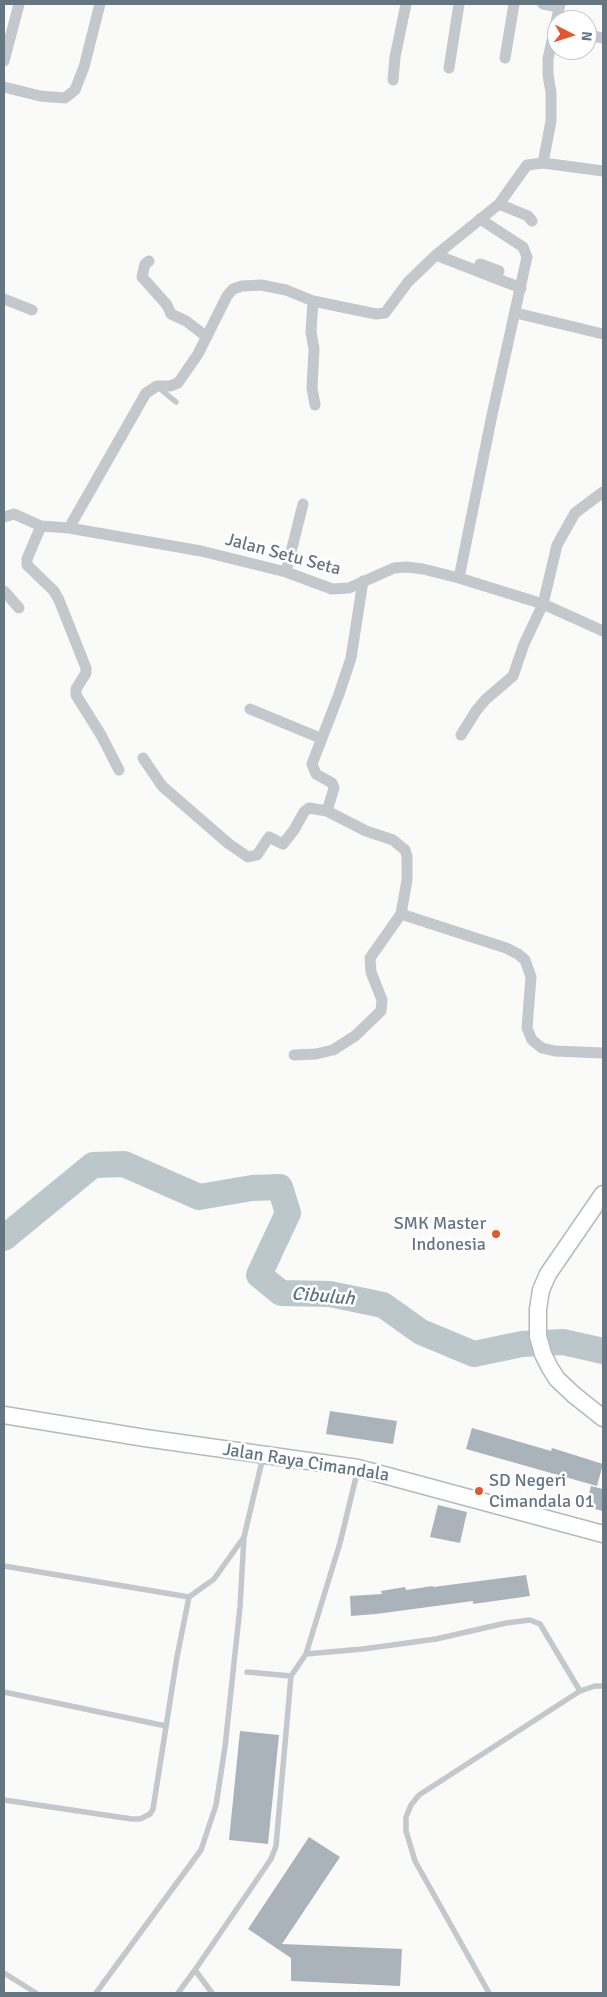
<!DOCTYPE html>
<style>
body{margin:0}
#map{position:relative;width:607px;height:1997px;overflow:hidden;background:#fafaf8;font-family:Signika,sans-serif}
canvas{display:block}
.frame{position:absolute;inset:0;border:5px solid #657683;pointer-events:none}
.north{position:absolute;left:547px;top:10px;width:50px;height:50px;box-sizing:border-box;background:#fff;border:1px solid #c1c8cd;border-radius:50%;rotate:95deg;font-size:14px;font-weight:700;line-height:20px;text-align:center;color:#657683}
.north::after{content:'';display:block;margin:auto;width:18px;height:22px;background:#e4572e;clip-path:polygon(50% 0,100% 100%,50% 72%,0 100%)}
</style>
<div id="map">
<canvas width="607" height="1997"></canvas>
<div class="frame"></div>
<div class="north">N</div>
</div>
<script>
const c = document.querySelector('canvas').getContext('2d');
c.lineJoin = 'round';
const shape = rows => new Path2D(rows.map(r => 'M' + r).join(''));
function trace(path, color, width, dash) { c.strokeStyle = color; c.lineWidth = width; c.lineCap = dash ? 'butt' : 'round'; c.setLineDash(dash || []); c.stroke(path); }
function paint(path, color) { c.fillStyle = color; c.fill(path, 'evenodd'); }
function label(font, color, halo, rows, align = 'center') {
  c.font = font + ' Signika,sans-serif'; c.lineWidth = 5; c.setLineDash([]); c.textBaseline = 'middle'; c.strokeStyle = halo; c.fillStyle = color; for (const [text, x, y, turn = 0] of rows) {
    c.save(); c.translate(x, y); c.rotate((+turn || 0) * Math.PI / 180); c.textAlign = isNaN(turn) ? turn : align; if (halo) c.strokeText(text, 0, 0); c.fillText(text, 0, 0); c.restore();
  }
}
trace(shape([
 [4,1238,93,1165,124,1164,199,1197,252,1188,280,1187,288,1213,259,1275,281,1293,330,1294,383,1305,421,1332,474,1354,522,1344,563,1342,603,1351]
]), '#bbc7cb', 26);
paint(shape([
 [330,1411,397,1421,393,1444,326,1434],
 [472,1428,551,1451,552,1448,603,1464,597,1486,466,1449],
 [591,1486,603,1489,603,1511,586,1507],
 [438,1505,467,1512,460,1543,430,1537],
 [526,1575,530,1596,473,1604,473,1601,376,1614,351,1616,350,1596,382,1594,381,1591,405,1587,406,1590,433,1586,433,1587],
 [240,1731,279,1735,268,1844,229,1840],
 [309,1837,340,1857,282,1944,402,1949,400,1986,291,1981,291,1958,248,1929]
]), '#aab3b9');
const secondary = shape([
 [603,1194,548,1274,541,1290,538,1309,538,1336,543,1354,550,1368,557,1379,574,1395,603,1418],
 [4,1415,145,1438,358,1468,603,1534]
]);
trace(secondary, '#b3babf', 19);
trace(shape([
 [159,388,176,402],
 [4,1566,189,1597,214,1579,244,1537],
 [306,1654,363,1649,436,1639,506,1623,530,1620,540,1624,580,1691],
 [247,1672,291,1676],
 [4,1692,166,1726],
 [4,1800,132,1819,140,1819,150,1814,153,1809,177,1657,189,1597],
 [195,1970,271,1859,276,1846,291,1676,306,1654,340,1543,358,1469],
 [4,1973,36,1993],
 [96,1993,201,1850,216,1805,225,1747,240,1607,244,1537,263,1457],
 [178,1993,195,1970,212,1993],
 [489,1993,415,1861,406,1831,406,1817,411,1805,419,1795,580,1691,595,1686,603,1686]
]), '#c3c8cc', 5.5);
trace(shape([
 [543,4,559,7],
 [587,35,603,38],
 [505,58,514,4],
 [4,61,19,4],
 [449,68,459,4],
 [393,80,395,57,406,4],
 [4,87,40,96,65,98,75,90,84,67,100,4],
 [543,163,551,121,551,92,548,75,548,59,560,4],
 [499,204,528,216,532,221],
 [436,255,521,288],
 [149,261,145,264,142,277,167,305,171,314,186,321,207,337],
 [480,264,499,271],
 [4,299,32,310],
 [313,301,311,332,314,349,312,388,315,405],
 [516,313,603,334],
 [4,517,14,514,41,526,69,528,201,551,286,572,332,589,349,588,394,568,407,567,423,569,459,578,543,604,603,631],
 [41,526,27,559,27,565,54,591,59,600,86,668,86,673,76,689,76,695,101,735,119,770],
 [69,528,146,393,157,386,170,386,178,383,198,354,227,296,233,289,242,286,261,285,286,290,313,301,376,314,385,313,408,282,436,255,499,204,527,165,543,163,603,171],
 [286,572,303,504],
 [459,578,492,415,527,257,523,247,480,219],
 [363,581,351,658,339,694,312,764,316,774,332,783,334,788,327,811,366,831,393,840,405,850,407,856,407,880,401,914,506,948,518,954,525,960,531,977,527,1028,532,1040,542,1048,555,1051,603,1053],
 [4,591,19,608],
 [250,709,320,738],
 [461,735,476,711,485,700,513,676,524,644,543,604,557,545,575,513,603,492],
 [143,758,162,786,229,844,248,857,257,855,269,837,283,844,294,830,304,812,309,808,327,811],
 [294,1055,316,1054,333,1050,355,1036,381,1011,382,1000,371,972,370,958,401,914]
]), '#c3c8cc', 11);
trace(secondary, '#fff', 16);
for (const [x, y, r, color] of [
 [496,1234,5,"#e4572e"],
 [479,1491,5,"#e4572e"]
]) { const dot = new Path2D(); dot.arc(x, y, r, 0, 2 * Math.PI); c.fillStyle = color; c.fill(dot); trace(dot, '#fff', 2); }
label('18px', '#657683', '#fff', [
 ["Jalan Setu Seta",283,555,15],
 ["Jalan Raya Cimandala",306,1463,9]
]);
label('18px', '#657683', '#fff', [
 ["SMK Master",486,1224],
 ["Indonesia",486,1245],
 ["SD Negeri",489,1481,"left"],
 ["Cimandala 01",489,1502,"left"]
], 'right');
label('italic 19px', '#60757c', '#fff', [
 ["Cibuluh",323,1297,5]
]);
</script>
